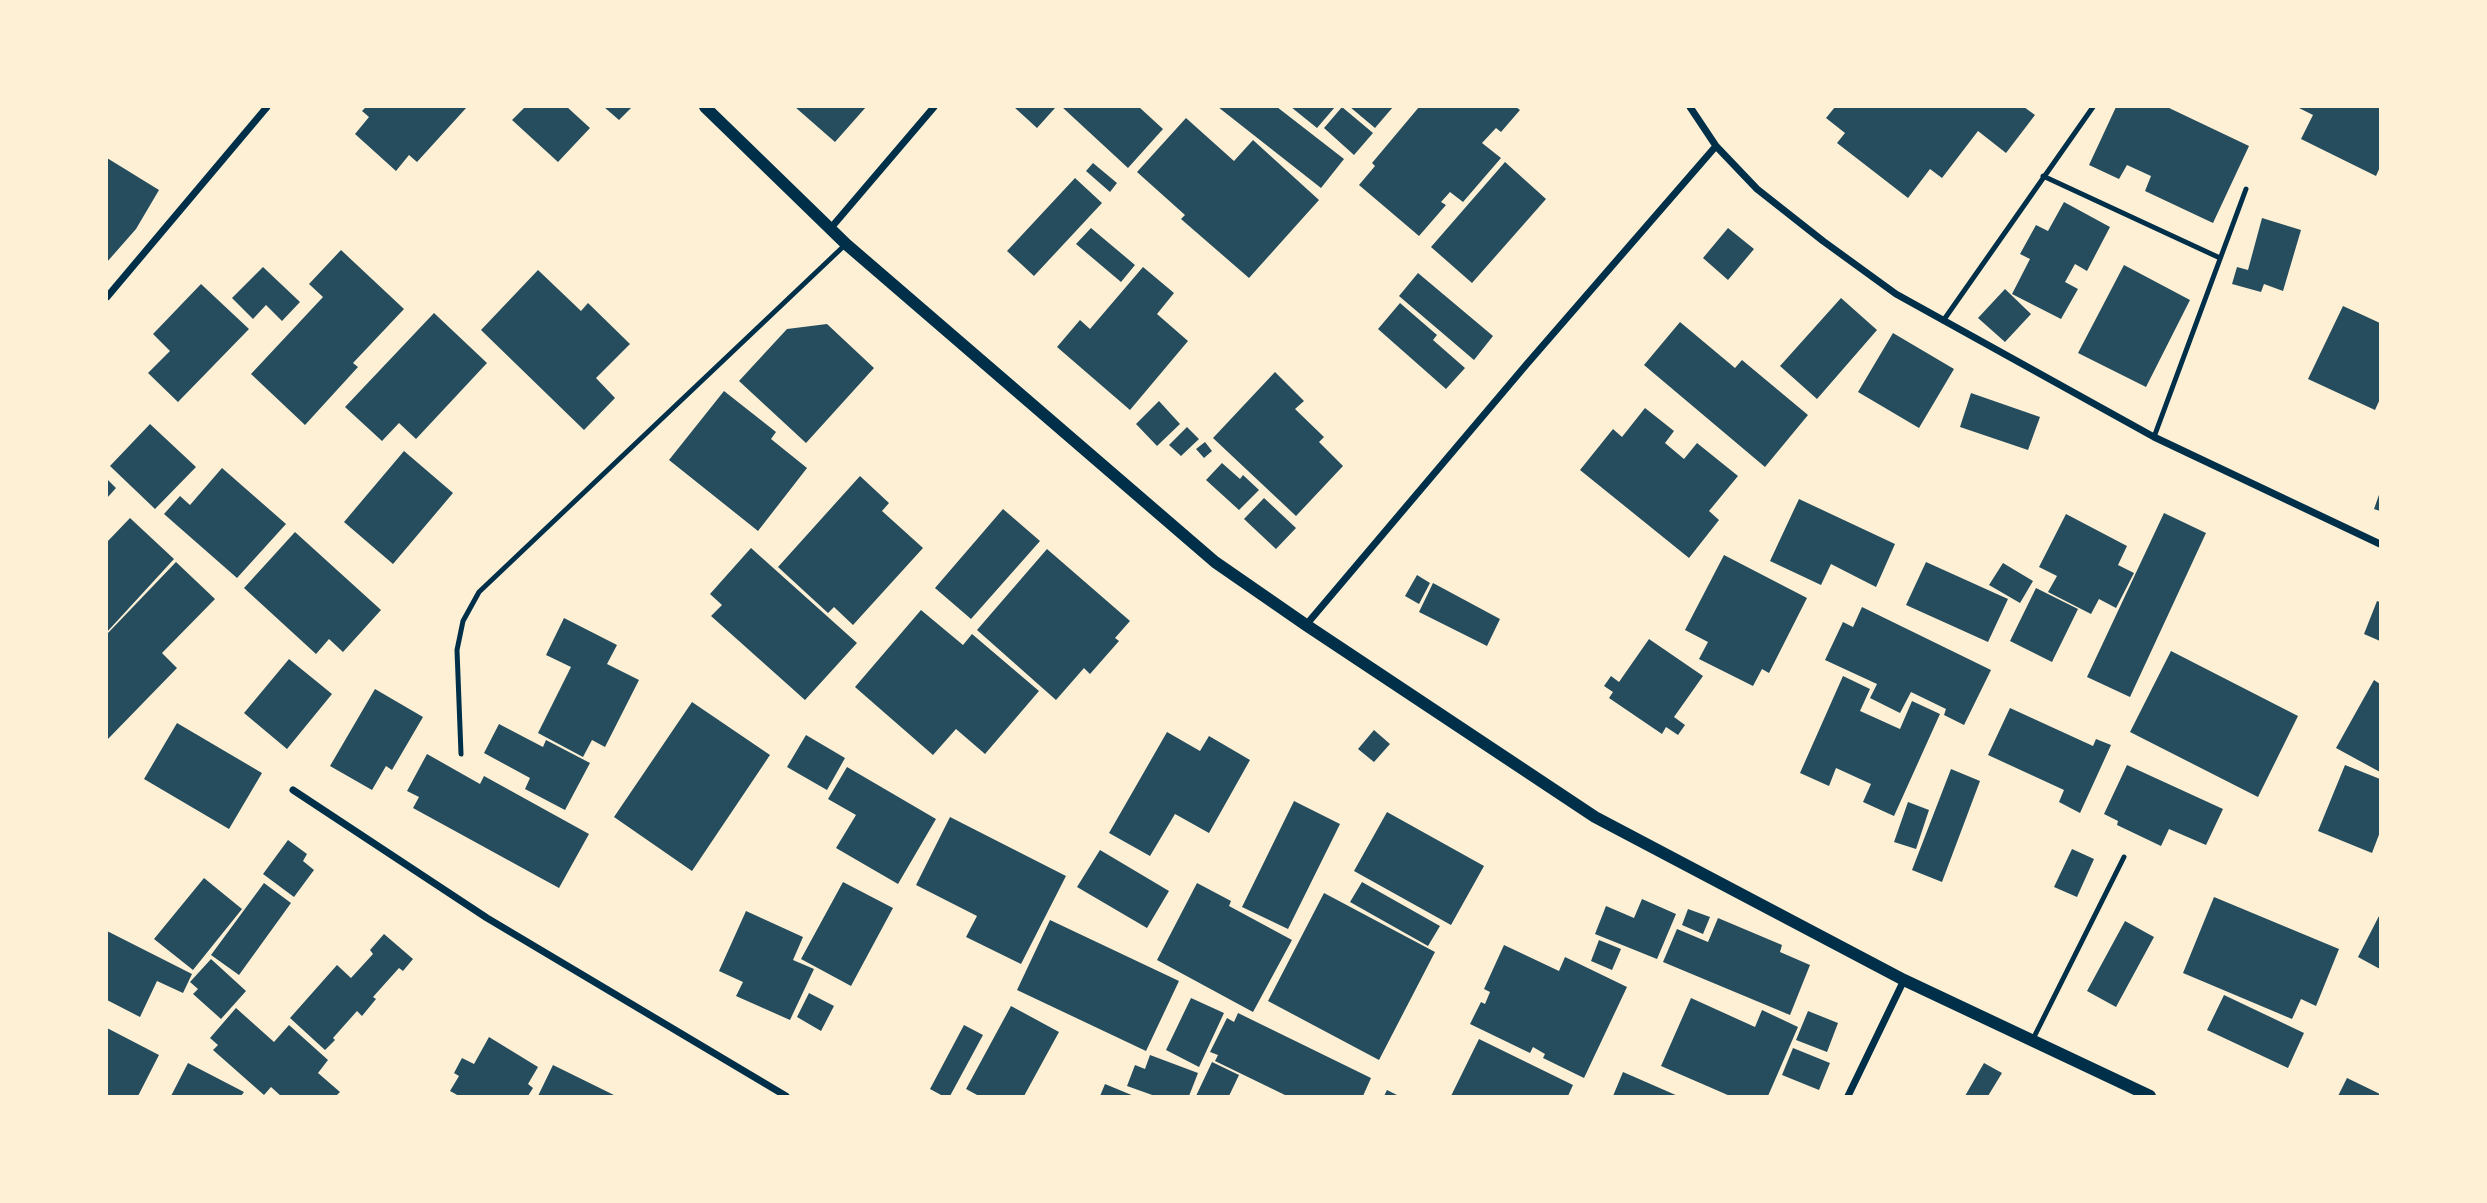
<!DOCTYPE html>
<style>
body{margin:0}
#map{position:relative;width:2487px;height:1203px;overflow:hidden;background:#fdf0d5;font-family:"DM Sans",sans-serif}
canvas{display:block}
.frame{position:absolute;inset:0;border:108px solid #fdf0d5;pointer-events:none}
</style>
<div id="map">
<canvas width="2487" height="1203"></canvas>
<div class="frame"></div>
</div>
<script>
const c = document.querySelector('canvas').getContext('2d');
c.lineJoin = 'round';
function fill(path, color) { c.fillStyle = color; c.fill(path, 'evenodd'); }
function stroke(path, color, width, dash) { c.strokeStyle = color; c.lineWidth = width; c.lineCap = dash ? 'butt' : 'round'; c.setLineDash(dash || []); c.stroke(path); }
fill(new Path2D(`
 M 366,107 L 467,107 L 417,162 L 409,155 L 396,171 L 355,134 L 369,117 L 362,111 Z
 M 525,107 L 567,107 L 590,128 L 558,162 L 512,120 Z
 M 604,107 L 632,107 L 619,120 Z
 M 795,107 L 866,107 L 835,142 Z
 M 1014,107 L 1054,107 L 1055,108 L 1037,128 Z
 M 1062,107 L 1139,107 L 1163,129 L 1128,168 Z
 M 1218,107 L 1277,107 L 1344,159 L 1321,188 Z
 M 1291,107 L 1335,107 L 1317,128 Z
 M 1342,107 L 1373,133 L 1354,155 L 1324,128 Z
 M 1350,107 L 1393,107 L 1375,128 Z
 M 1419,107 L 1516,107 L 1520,110 L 1501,132 L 1496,128 L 1482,143 L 1501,158 L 1463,202 L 1450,192 L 1441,202 L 1446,205 L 1419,236 L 1359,185 L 1375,166 L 1372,163 Z
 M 1835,107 L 2024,107 L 2035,115 L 2006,153 L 1978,131 L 1942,178 L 1930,169 L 1908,198 L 1837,143 L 1845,133 L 1826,118 Z
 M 2116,107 L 2167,107 L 2249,146 L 2213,223 L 2145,191 L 2151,176 L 2127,165 L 2119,179 L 2089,165 Z
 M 2297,107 L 2380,107 L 2380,167 L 2376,176 L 2301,139 L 2313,115 Z
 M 1186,118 L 1234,161 L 1253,140 L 1319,200 L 1249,278 L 1181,219 L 1185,215 L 1137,172 Z
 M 107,158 L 159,190 L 136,229 L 107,262 Z
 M 1505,162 L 1546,199 L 1472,283 L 1431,247 Z
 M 1093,163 L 1117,183 L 1110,192 L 1086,171 Z
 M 1075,178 L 1102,203 L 1034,276 L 1007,251 Z
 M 2064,202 L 2110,227 L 2087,271 L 2075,264 L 2065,282 L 2078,289 L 2061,319 L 2012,294 L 2030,259 L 2020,254 L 2036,225 L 2048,231 Z
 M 2262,218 L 2301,230 L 2283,291 L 2264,284 L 2261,292 L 2232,284 L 2237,267 L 2248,270 Z
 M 1091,228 L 1135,265 L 1121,282 L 1076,244 Z
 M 1728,228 L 1754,249 L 1728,280 L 1703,258 Z
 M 341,250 L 404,309 L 353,363 L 358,367 L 305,425 L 251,374 L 323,297 L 309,284 Z
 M 2124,265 L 2190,300 L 2146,387 L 2078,353 Z
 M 263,267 L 300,302 L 282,321 L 266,305 L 253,319 L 232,298 Z
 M 1143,267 L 1174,293 L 1157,314 L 1188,341 L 1130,410 L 1057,347 L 1080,320 L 1090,329 Z
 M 538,270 L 581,311 L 588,303 L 630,344 L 596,378 L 615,398 L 584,430 L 481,330 Z
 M 1418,273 L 1493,336 L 1474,360 L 1399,296 Z
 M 201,284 L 249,329 L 178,402 L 148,373 L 170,351 L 153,334 Z
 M 2005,289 L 2031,314 L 2005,342 L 1978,318 Z
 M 1841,298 L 1877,330 L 1817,399 L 1780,366 Z
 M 1400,303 L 1437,335 L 1433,340 L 1465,368 L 1446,389 L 1378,329 Z
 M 2343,306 L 2380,323 L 2380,399 L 2375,410 L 2308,379 Z
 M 434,313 L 487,363 L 416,439 L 399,423 L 382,441 L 345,407 Z
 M 1680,322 L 1735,368 L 1742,360 L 1808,415 L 1765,467 L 1644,365 Z
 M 827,324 L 874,368 L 806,443 L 739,381 L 787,329 Z
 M 1893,333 L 1954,369 L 1919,428 L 1858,392 Z
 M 1275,372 L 1304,401 L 1295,409 L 1324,437 L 1319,442 L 1343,466 L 1296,516 L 1213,438 Z
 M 724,391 L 776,432 L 771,439 L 807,468 L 758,531 L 669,460 Z
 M 1971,393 L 2040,417 L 2028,450 L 1960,427 Z
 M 1159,401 L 1180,424 L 1157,446 L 1136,424 Z
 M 1645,408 L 1674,431 L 1665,443 L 1684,459 L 1697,443 L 1738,476 L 1709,511 L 1719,520 L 1689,558 L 1580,470 L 1613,429 L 1622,437 Z
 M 150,424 L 196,467 L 155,509 L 110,466 Z
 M 1187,427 L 1199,439 L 1181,456 L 1169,445 Z
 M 1205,442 L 1212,451 L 1204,458 L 1196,449 Z
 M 404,451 L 453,493 L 393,564 L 344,522 Z
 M 1222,463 L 1240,479 L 1243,475 L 1259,490 L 1239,510 L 1206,480 Z
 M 222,468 L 286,524 L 237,578 L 164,514 L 180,496 L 190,505 Z
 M 860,476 L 889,503 L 882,511 L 923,548 L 853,625 L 834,607 L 828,613 L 778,567 Z
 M 107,479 L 116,488 L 107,498 Z
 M 2380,492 L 2380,511 L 2374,509 Z
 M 1264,498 L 1296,528 L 1276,549 L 1244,519 Z
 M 1799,499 L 1895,544 L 1876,587 L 1831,564 L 1821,585 L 1770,561 Z
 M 1003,509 L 1040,541 L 971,619 L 935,588 Z
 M 2164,513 L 2206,533 L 2130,697 L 2087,677 Z
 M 2066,514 L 2127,546 L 2118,565 L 2134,573 L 2116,608 L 2099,599 L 2091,614 L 2048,592 L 2057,576 L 2039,567 Z
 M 130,518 L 174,559 L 107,632 L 107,542 Z
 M 295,532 L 381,610 L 343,652 L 329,639 L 316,654 L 244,588 Z
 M 751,548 L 857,643 L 805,700 L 711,616 L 722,605 L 710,594 Z
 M 1047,549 L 1130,621 L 1115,638 L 1119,641 L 1090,674 L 1084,668 L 1056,700 L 977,630 Z
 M 1724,555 L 1807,598 L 1769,673 L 1762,669 L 1753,686 L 1699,659 L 1708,642 L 1685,630 Z
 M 176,562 L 215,599 L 162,653 L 177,668 L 107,740 L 107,634 Z
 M 1926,562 L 2008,599 L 1988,642 L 1906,605 Z
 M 2003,563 L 2033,581 L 2020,603 L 1989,585 Z
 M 1417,575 L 1430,583 L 1419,604 L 1405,596 Z
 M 1433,583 L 1500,619 L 1487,646 L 1419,612 Z
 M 2036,588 L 2078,609 L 2052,662 L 2010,641 Z
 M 2377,601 L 2380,602 L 2380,641 L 2364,634 Z
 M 1862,607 L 1991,670 L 1964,725 L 1944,715 L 1946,709 L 1911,692 L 1900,713 L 1870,698 L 1877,684 L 1825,660 L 1843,622 L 1853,627 Z
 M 921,610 L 963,645 L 972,634 L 1039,691 L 985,754 L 956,729 L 933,755 L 855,687 Z
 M 564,618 L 617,645 L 607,664 L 639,680 L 605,747 L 592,740 L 583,757 L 538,733 L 571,667 L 546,655 Z
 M 1649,639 L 1703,676 L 1674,717 L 1685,725 L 1678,735 L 1666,727 L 1662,734 L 1609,698 L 1613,692 L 1604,686 L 1611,676 L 1619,682 Z
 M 2171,651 L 2298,716 L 2258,797 L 2130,732 Z
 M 289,659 L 332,694 L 287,749 L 244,713 Z
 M 1843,676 L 1870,689 L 1860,711 L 1900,729 L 1912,701 L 1940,714 L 1894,816 L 1863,802 L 1871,784 L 1836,768 L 1829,786 L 1800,773 Z
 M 2374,680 L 2380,684 L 2380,772 L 2336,748 Z
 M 375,689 L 423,717 L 392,770 L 386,766 L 372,790 L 330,766 Z
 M 692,702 L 770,755 L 692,871 L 614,817 Z
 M 2010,708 L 2093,746 L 2096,739 L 2111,745 L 2080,813 L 2059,802 L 2064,790 L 1988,755 Z
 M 177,723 L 262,773 L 229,829 L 144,779 Z
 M 499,724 L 543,747 L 546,740 L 590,763 L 565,810 L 525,789 L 530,778 L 484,753 Z
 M 1374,730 L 1390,744 L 1374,762 L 1358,749 Z
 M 1167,732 L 1200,751 L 1209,736 L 1250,760 L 1209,833 L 1175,814 L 1150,856 L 1109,833 Z
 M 806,735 L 845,758 L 827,790 L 787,767 Z
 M 427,754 L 480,784 L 484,776 L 589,834 L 559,888 L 413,808 L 419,797 L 407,791 Z
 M 2127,765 L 2223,809 L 2206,845 L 2169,829 L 2161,846 L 2117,825 L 2118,821 L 2104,814 Z
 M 2345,765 L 2380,779 L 2380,832 L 2372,853 L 2318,831 Z
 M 847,767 L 936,819 L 898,884 L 836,848 L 856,815 L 828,799 Z
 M 1951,769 L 1980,781 L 1942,882 L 1912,870 Z
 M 1294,801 L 1340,824 L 1288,929 L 1242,907 Z
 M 1908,802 L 1929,810 L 1916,849 L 1894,842 Z
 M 1387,812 L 1484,866 L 1451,925 L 1354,871 Z
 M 950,817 L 1066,876 L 1021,964 L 966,937 L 977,916 L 916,885 Z
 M 288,840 L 307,854 L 303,861 L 314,870 L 294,897 L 263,874 Z
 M 2072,849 L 2094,859 L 2077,897 L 2054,887 Z
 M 1100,850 L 1169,891 L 1147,928 L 1077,887 Z
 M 204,878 L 242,909 L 193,970 L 154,939 Z
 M 843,882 L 893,908 L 851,986 L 801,959 Z
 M 1362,882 L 1440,926 L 1428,946 L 1350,902 Z
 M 264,883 L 291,903 L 239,975 L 211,955 Z
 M 1197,883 L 1231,901 L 1229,906 L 1292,940 L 1253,1012 L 1157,960 Z
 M 1324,893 L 1435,952 L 1379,1060 L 1268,1001 Z
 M 2214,897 L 2339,949 L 2316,1006 L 2301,999 L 2292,1019 L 2183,973 Z
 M 1642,899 L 1676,914 L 1657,959 L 1595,934 L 1606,906 L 1634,918 Z
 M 1688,909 L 1710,917 L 1703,934 L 1682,925 Z
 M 746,911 L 803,937 L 793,960 L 814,969 L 790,1020 L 736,996 L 743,982 L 719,971 Z
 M 2380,914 L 2380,969 L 2358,957 Z
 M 1718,918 L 1782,945 L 1780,952 L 1810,965 L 1790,1015 L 1663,962 L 1677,929 L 1708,942 Z
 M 1050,920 L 1179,981 L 1146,1051 L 1017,990 Z
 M 2125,921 L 2154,937 L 2116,1007 L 2087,991 Z
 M 107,931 L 192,974 L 183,993 L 157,981 L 140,1017 L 107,1000 Z
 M 384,934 L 413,959 L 403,971 L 399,968 L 373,997 L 376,999 L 362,1016 L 357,1011 L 333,1038 L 335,1040 L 325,1050 L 290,1018 L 337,965 L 351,978 L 373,954 L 370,950 Z
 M 1599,940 L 1621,949 L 1612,970 L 1591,961 Z
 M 1504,945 L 1559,971 L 1565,957 L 1627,987 L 1584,1078 L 1543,1058 L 1545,1054 L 1533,1047 L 1530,1053 L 1470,1024 L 1481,1002 L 1485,1004 L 1490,992 L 1484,989 Z
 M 211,959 L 246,991 L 221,1019 L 193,994 L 198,989 L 190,982 Z
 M 809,993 L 834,1006 L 821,1031 L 797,1017 Z
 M 2224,995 L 2304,1033 L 2288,1068 L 2207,1030 Z
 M 1191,998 L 1224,1013 L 1199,1067 L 1166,1050 Z
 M 1691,998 L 1755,1027 L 1762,1010 L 1798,1027 L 1768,1096 L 1730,1096 L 1661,1066 Z
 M 1011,1006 L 1059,1032 L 1024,1096 L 979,1096 L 966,1089 Z
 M 236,1008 L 274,1042 L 289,1025 L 328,1060 L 318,1073 L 340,1092 L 336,1096 L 281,1096 L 271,1087 L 264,1095 L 213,1050 L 218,1045 L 210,1038 Z
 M 1808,1011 L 1838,1023 L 1827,1052 L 1796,1040 Z
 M 1238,1013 L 1371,1078 L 1363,1096 L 1287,1096 L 1215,1061 L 1218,1055 L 1210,1052 L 1227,1018 L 1234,1022 Z
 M 964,1025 L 983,1035 L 950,1096 L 943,1096 L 930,1089 Z
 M 107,1028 L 159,1055 L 138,1096 L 107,1096 Z
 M 489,1037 L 538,1067 L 528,1084 L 533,1088 L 528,1096 L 459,1096 L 450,1091 L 459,1076 L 454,1073 L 462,1058 L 474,1064 Z
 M 1479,1039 L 1573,1085 L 1568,1096 L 1451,1096 Z
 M 1793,1048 L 1830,1063 L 1819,1090 L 1782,1075 Z
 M 1150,1055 L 1198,1073 L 1189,1096 L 1155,1096 L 1127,1086 L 1135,1065 L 1145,1069 Z
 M 1212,1062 L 1239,1075 L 1229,1096 L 1196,1096 Z
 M 188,1063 L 244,1092 L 241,1096 L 171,1096 Z
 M 1984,1063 L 2002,1073 L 1988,1096 L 1965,1096 Z
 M 553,1065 L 616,1096 L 538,1096 Z
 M 1623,1072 L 1678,1096 L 1613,1096 Z
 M 2347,1078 L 2380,1094 L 2380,1096 L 2338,1096 Z
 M 1105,1084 L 1134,1096 L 1100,1096 Z
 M 1387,1090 L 1399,1096 L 1384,1096 Z`), '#264d5e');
stroke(new Path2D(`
 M 2043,176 L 2220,258
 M 1943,321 L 2093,107
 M 2154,437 L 2246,189
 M 461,754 L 457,650 L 463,621 L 479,592 L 846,244
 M 2033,1039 L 2124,857`), '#003049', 5);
stroke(new Path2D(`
 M 1690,107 L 1716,146 L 1757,189 L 1823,241 L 1896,294 L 2154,437 L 2380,544
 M 830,229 L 934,107
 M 107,297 L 267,107
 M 1306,625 L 1526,365 L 1716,146
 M 293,790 L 487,918 L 786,1096
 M 1848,1096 L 1904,980`), '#003049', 7);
stroke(new Path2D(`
 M 705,107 L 846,244 L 1215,562 L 1306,625 L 1595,817 L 1904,980 L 2150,1096`), '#003049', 12);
</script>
